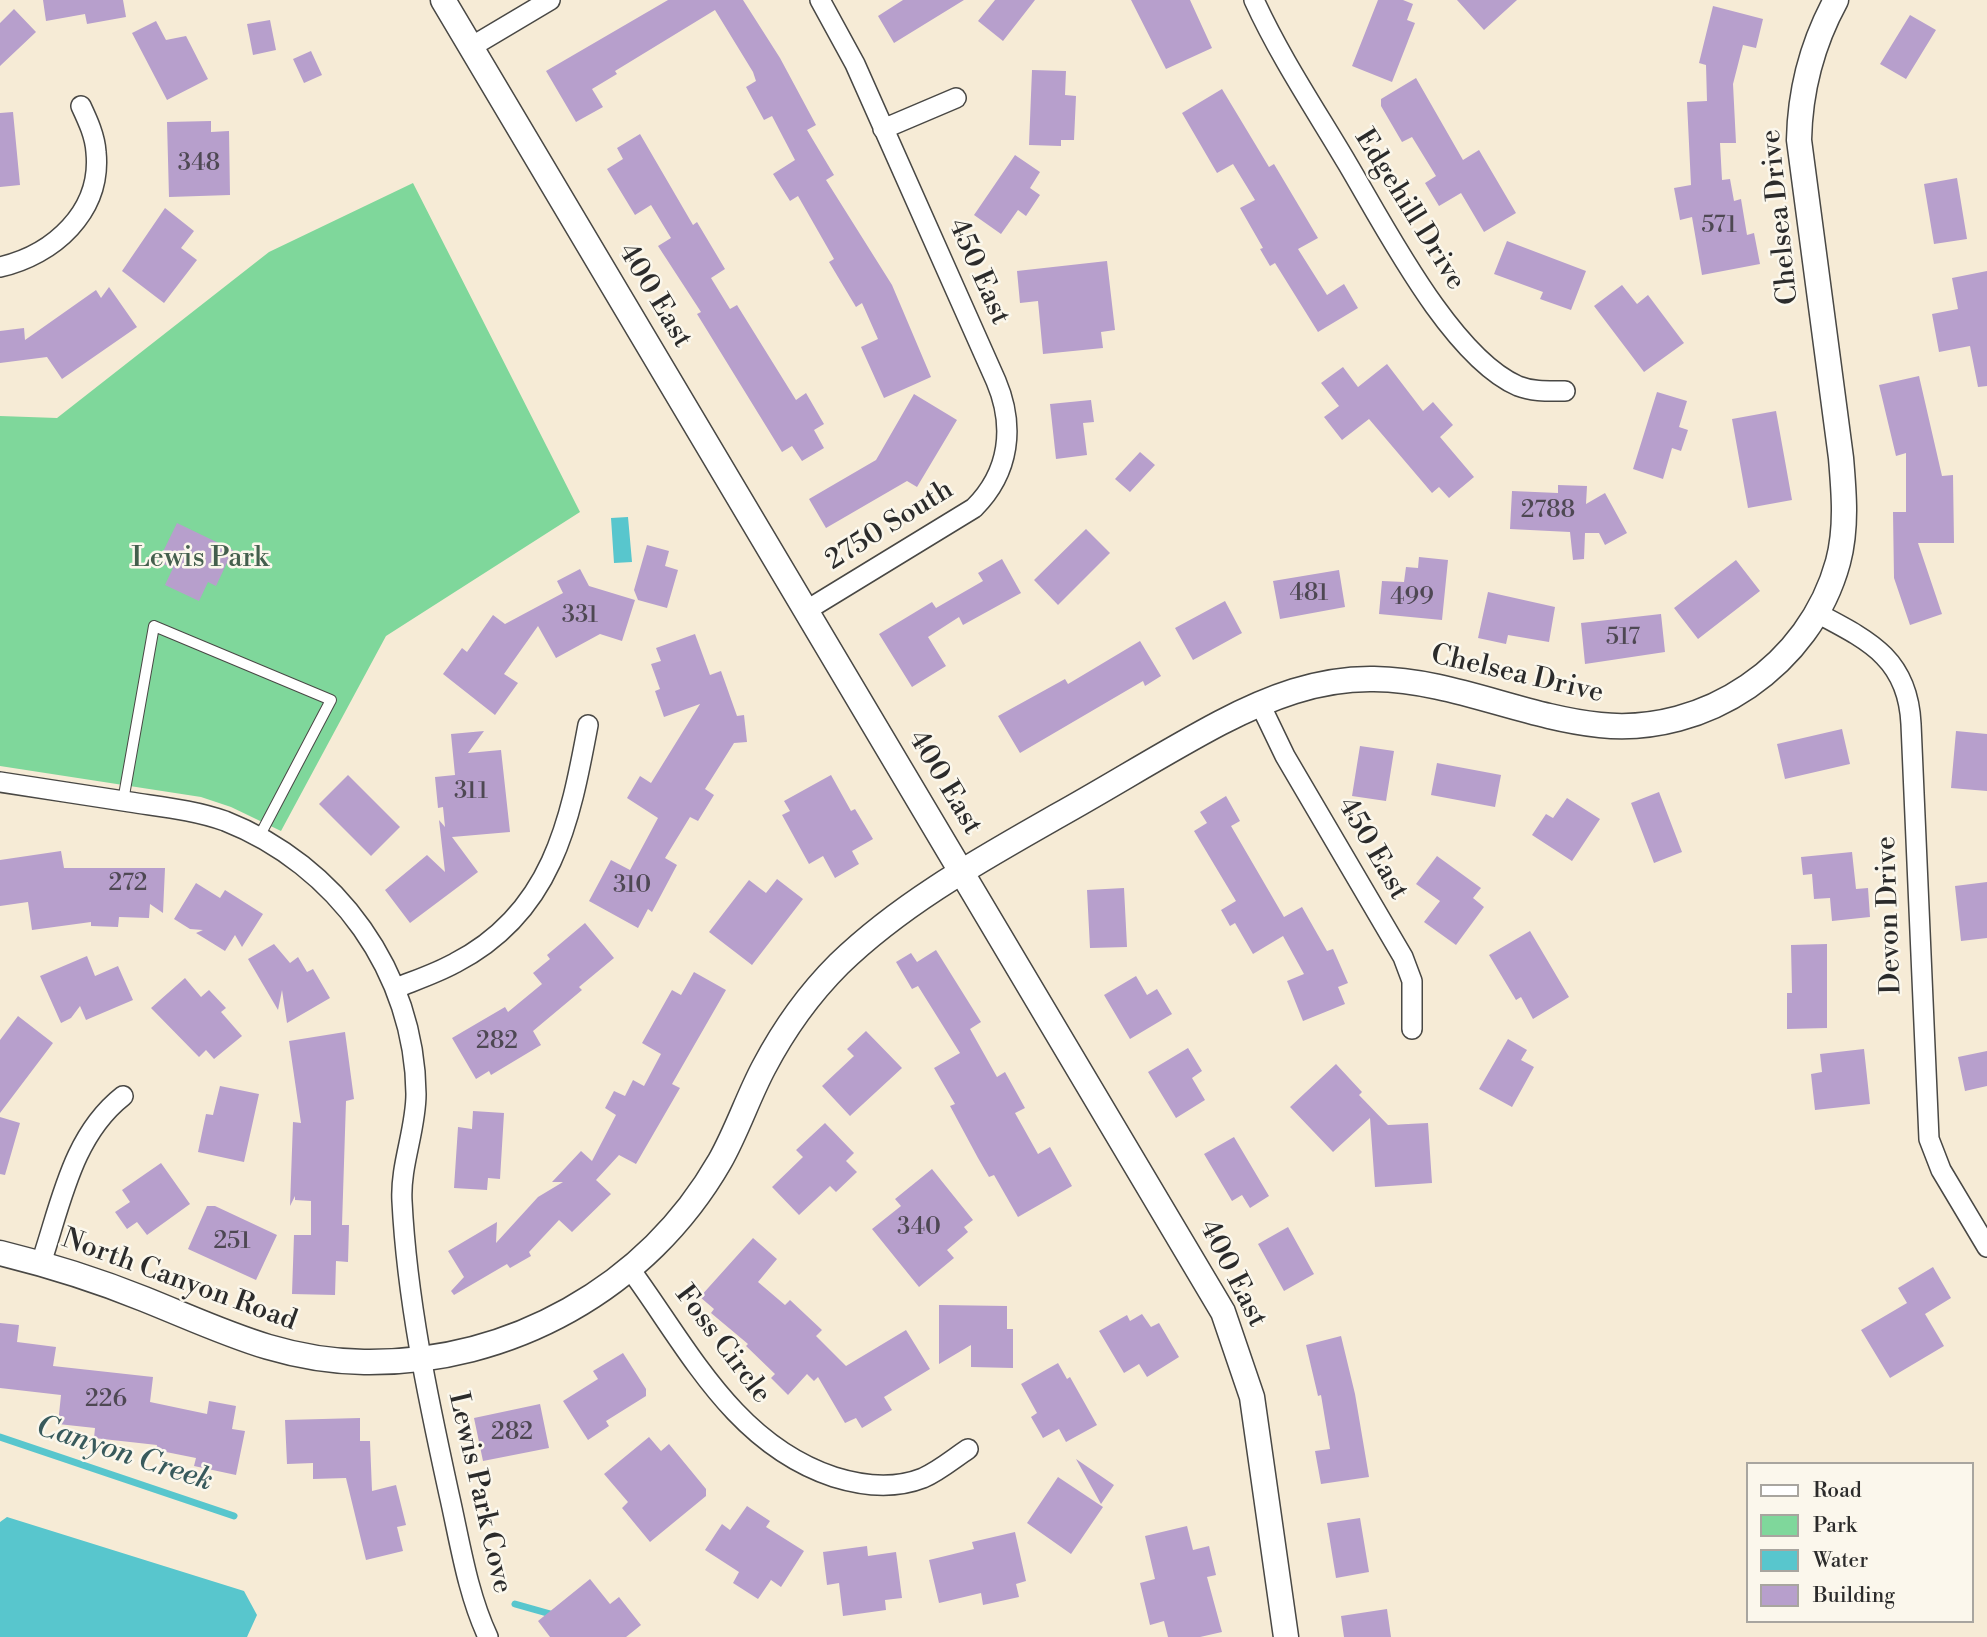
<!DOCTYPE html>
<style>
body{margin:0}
#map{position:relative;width:1987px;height:1637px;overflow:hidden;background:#f6ebd6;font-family:"Libre Bodoni",serif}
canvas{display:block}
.legend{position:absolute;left:1746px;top:1462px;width:228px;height:161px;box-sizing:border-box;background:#fbf7ec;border:2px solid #a8a59f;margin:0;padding:9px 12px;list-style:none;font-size:21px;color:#2b2b2b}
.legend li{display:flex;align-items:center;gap:14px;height:35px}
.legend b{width:35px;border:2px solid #a8a59f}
</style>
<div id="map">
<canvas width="1987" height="1637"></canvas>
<ul class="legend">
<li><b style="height:9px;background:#fff"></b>Road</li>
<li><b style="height:19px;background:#7fd79b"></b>Park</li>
<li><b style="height:19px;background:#58c6cd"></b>Water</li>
<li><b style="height:19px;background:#b79fcc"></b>Building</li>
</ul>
</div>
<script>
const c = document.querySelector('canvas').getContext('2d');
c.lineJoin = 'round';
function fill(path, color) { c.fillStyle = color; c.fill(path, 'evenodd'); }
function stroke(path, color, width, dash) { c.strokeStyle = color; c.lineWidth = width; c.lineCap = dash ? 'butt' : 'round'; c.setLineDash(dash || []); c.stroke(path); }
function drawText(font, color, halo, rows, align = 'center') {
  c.font = font + ' "Libre Bodoni",serif'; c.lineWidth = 5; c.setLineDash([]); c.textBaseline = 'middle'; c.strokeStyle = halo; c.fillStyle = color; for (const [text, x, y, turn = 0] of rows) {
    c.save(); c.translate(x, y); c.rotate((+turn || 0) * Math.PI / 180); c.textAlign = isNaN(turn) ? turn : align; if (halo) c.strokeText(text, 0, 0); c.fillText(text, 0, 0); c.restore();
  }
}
fill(new Path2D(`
 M 413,183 L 580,512 L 386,636 L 281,831 L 231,807 L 201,797 L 0,766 L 0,416 L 57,418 L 269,252 Z`), '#7fd79b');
fill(new Path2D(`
 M 628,517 L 632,562 L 614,563 L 611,518 Z
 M 7,1517 L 244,1591 L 257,1615 L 247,1637 L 0,1637 L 0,1522 Z`), '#58c6cd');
stroke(new Path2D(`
 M 0,1437 L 234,1516
 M 515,1604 L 554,1615`), '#58c6cd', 7);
fill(new Path2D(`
 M 43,0 L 123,0 L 126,17 L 87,24 L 85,14 L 46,21 Z
 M 668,0 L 743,0 L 780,58 L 816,125 L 807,130 L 834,175 L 826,180 L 892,285 L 931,377 L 884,398 L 861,347 L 878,339 L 862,303 L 856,307 L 829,262 L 834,259 L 798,196 L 790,201 L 773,174 L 795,160 L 772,116 L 764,120 L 746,87 L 756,81 L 753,72 L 715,10 L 615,71 L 617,74 L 592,89 L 603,107 L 576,122 L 546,71 Z
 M 903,0 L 964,0 L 894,43 L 878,16 Z
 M 995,0 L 1035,0 L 1003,41 L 978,21 Z
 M 1131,0 L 1190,0 L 1212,48 L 1166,69 Z
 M 1378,0 L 1403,0 L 1413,4 L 1407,20 L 1415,23 L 1392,82 L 1352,66 Z
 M 1457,0 L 1517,0 L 1484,30 Z
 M 1713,6 L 1763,19 L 1756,48 L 1743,45 L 1733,84 L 1736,143 L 1720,143 L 1722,180 L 1730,179 L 1734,201 L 1741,199 L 1747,235 L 1754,233 L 1760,264 L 1702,275 L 1692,217 L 1680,220 L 1674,188 L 1691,185 L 1687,102 L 1707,101 L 1706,65 L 1699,63 Z
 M 14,9 L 36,32 L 0,66 L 0,23 Z
 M 1910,15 L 1936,30 L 1906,79 L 1880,64 Z
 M 270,20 L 276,50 L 253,55 L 247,24 Z
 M 156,21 L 166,40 L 186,36 L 208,79 L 167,100 L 132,33 Z
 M 311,51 L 322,75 L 304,83 L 293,59 Z
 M 1032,70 L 1066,71 L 1065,95 L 1076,96 L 1074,140 L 1061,140 L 1061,146 L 1029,145 Z
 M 1416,78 L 1463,160 L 1479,150 L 1516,213 L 1484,232 L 1461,193 L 1439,206 L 1425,183 L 1436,176 L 1412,137 L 1402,142 L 1381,106 L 1381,99 Z
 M 1222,89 L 1269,167 L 1274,164 L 1318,238 L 1298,249 L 1327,295 L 1344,284 L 1358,308 L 1318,332 L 1275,263 L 1270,266 L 1260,249 L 1263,248 L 1240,208 L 1255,200 L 1233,164 L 1217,173 L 1182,113 Z
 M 13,112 L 20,185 L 0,187 L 0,113 Z
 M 211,121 L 211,132 L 229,131 L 230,195 L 169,197 L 167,122 Z
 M 640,134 L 693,225 L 697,222 L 725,269 L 711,278 L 730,309 L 737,305 L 796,400 L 806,393 L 824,424 L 814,430 L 824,448 L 802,461 L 792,446 L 782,452 L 697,314 L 701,312 L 658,246 L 671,238 L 651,205 L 635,215 L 607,169 L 623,159 L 617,148 Z
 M 1015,155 L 1040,172 L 1030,188 L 1040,195 L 1026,216 L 1018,210 L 1001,234 L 974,215 Z
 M 1957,178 L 1967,239 L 1934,244 L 1924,184 Z
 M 165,208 L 194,231 L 181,248 L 197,260 L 164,303 L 122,271 Z
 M 1507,241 L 1586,271 L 1571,310 L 1540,299 L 1543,292 L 1494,274 Z
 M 1107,261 L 1115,330 L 1101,332 L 1103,348 L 1043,354 L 1038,301 L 1020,303 L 1017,271 Z
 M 1987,271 L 1987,386 L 1978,387 L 1970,346 L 1939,352 L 1932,314 L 1958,309 L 1952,278 Z
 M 1622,285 L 1637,304 L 1648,295 L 1684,343 L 1644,372 L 1594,306 Z
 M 109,287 L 137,327 L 62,379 L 47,357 L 0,363 L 0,331 L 24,328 L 25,340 L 96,290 L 101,298 Z
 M 1387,364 L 1423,411 L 1433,402 L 1453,425 L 1440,437 L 1474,477 L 1449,498 L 1439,487 L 1432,493 L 1369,419 L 1342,440 L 1324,417 L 1339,406 L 1321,383 L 1343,367 L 1358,387 Z
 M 1919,376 L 1942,476 L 1953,475 L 1954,543 L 1918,543 L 1942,614 L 1910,625 L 1894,578 L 1893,512 L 1906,512 L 1906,453 L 1896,456 L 1879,385 Z
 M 1657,392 L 1687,401 L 1679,427 L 1688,430 L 1681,451 L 1672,448 L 1663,479 L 1633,469 Z
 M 914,394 L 957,420 L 917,487 L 907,481 L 826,528 L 809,499 L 876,460 Z
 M 1091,400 L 1094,422 L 1083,423 L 1087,455 L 1056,459 L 1050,404 Z
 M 1776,411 L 1792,500 L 1748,508 L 1732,419 Z
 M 1140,452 L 1155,465 L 1130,492 L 1115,479 Z
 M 1558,485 L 1587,486 L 1586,504 L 1605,493 L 1627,533 L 1605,545 L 1599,533 L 1585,533 L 1584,559 L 1573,560 L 1570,532 L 1510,529 L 1512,491 L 1558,493 Z
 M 177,523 L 233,550 L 216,586 L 208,582 L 199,601 L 165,585 L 173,568 L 158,562 Z
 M 1086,529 L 1110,553 L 1058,605 L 1034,580 Z
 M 647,545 L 669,551 L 665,566 L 678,570 L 667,608 L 638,600 L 634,590 Z
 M 1419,557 L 1448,560 L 1442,620 L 1379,614 L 1382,581 L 1404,582 L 1406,567 L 1418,568 Z
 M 1002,559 L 1021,593 L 963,625 L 959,617 L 928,637 L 946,666 L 912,687 L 879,634 L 932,602 L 936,608 L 983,581 L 978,573 Z
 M 1736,560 L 1760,591 L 1698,639 L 1674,608 Z
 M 580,569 L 589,586 L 635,600 L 622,641 L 600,634 L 556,658 L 538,626 L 504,674 L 518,683 L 495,715 L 443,674 L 462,648 L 467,652 L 493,615 L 505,624 L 563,593 L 557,581 Z
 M 1339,570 L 1345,607 L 1280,619 L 1273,581 Z
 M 1488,592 L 1555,607 L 1549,642 L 1508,635 L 1506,644 L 1478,638 Z
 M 1225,601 L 1242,633 L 1193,660 L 1175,628 Z
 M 1661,614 L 1665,652 L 1585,664 L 1581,623 Z
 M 695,634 L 710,675 L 721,671 L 737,716 L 744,715 L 747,742 L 734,743 L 705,789 L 714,795 L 698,821 L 690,817 L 665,858 L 677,865 L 652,912 L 648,909 L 638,928 L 589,901 L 611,860 L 630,870 L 658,818 L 627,798 L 640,776 L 651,783 L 700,704 L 664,717 L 655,691 L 660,689 L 651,664 L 661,661 L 656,648 Z
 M 1140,641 L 1161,676 L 1145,686 L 1143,681 L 1020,753 L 998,716 L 1065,679 L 1068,684 Z
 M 1842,729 L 1850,764 L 1785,779 L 1777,744 Z
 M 484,731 L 468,753 L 501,750 L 510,832 L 452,837 L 478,872 L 410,923 L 385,890 L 427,855 L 445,872 L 439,820 L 445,827 L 443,807 L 438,808 L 435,777 L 455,775 L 451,734 Z
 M 1956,731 L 1987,734 L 1987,791 L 1951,788 Z
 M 1360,746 L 1394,751 L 1386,801 L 1352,796 Z
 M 1437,763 L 1501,775 L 1495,807 L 1431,795 Z
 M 348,775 L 400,827 L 371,856 L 319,804 Z
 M 831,775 L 851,811 L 855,809 L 873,839 L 852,851 L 859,864 L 835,878 L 823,856 L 809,864 L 782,815 L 790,811 L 784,801 Z
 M 1659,792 L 1682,852 L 1654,863 L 1631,803 Z
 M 1226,796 L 1240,821 L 1231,826 L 1284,917 L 1302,907 L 1327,951 L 1333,949 L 1348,983 L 1338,987 L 1345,1004 L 1303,1021 L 1287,981 L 1304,974 L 1283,936 L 1253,954 L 1235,923 L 1230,926 L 1221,910 L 1236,901 L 1194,831 L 1207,823 L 1200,812 Z
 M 1567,798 L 1600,819 L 1572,861 L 1532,835 L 1546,814 L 1553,818 Z
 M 61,851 L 64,868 L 165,868 L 163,913 L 150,904 L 149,918 L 119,917 L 118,927 L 91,926 L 91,922 L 32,930 L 28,902 L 0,906 L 0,860 Z
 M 1852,852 L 1856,889 L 1868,888 L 1870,917 L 1832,921 L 1830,898 L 1814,899 L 1812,874 L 1803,875 L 1801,857 Z
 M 1437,856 L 1481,888 L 1473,898 L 1484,907 L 1456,945 L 1424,922 L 1440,901 L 1416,884 Z
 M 777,879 L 803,899 L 752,965 L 709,932 L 749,880 L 766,893 Z
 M 1987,882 L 1987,938 L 1961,941 L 1955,886 Z
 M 196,883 L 220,898 L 225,890 L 263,914 L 242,947 L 235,935 L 225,951 L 196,933 L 203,930 L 190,929 L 174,919 Z
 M 1124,888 L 1127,947 L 1090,948 L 1087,890 Z
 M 585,923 L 614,958 L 579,987 L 582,990 L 533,1031 L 541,1045 L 491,1075 L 489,1071 L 476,1079 L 452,1038 L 505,1007 L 508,1012 L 542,984 L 533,973 L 550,959 L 547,955 Z
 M 1530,931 L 1569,997 L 1533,1019 L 1521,997 L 1516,1000 L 1489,955 Z
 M 274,944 L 290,963 L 298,957 L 307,972 L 313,969 L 330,998 L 287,1023 L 282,990 L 278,1010 L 248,959 Z
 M 1827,944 L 1827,1028 L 1787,1029 L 1787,993 L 1792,993 L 1791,945 Z
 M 936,950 L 981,1022 L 970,1029 L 997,1077 L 1005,1072 L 1025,1108 L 1015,1113 L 1038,1154 L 1050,1147 L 1072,1186 L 1018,1217 L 994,1175 L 989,1177 L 978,1158 L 950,1106 L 955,1104 L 934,1068 L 960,1053 L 918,986 L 912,989 L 896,962 L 911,953 L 917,962 Z
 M 87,956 L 95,976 L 118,966 L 133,1000 L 86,1020 L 80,1006 L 71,1018 L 61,1023 L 40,976 Z
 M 694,972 L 726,990 L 672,1084 L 680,1088 L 636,1164 L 619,1155 L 596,1180 L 611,1194 L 572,1232 L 559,1220 L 529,1252 L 531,1256 L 510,1268 L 507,1264 L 454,1295 L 451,1291 L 464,1277 L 448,1251 L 497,1222 L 496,1243 L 538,1197 L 563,1182 L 552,1182 L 581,1151 L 592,1161 L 616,1115 L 605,1108 L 614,1091 L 625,1096 L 633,1080 L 644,1086 L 661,1054 L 642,1043 L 672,990 L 681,995 Z
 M 1136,976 L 1147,995 L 1157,989 L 1172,1014 L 1130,1039 L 1104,995 Z
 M 185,978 L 201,997 L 209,990 L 226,1008 L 221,1012 L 242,1036 L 214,1059 L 206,1050 L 199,1057 L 151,1008 Z
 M 18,1016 L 53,1043 L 0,1113 L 0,1040 Z
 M 866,1031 L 902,1068 L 850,1116 L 822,1086 L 854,1056 L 847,1049 Z
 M 345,1032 L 354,1099 L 346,1101 L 342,1225 L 349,1225 L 348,1262 L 336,1261 L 335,1295 L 292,1294 L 294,1235 L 311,1235 L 311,1201 L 295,1200 L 295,1196 L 290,1206 L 293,1122 L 301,1123 L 289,1041 Z
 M 1508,1039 L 1527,1050 L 1521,1060 L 1534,1067 L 1512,1107 L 1479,1089 Z
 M 1188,1048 L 1202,1071 L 1192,1078 L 1205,1100 L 1176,1118 L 1148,1072 Z
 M 1864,1049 L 1870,1104 L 1815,1110 L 1811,1074 L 1822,1072 L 1820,1054 Z
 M 1987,1051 L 1987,1086 L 1965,1091 L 1958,1057 Z
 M 1336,1064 L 1362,1092 L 1359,1095 L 1388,1125 L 1428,1123 L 1432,1183 L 1375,1187 L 1370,1118 L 1333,1152 L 1290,1107 Z
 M 220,1086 L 259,1094 L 244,1162 L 198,1152 L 206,1114 L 213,1115 Z
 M 473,1111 L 504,1113 L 500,1179 L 488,1178 L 487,1190 L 454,1188 L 458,1127 L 472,1129 Z
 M 0,1117 L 20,1123 L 5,1175 L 0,1174 Z
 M 825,1123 L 854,1153 L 846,1161 L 857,1172 L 836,1192 L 830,1186 L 799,1215 L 772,1187 L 803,1157 L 796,1150 Z
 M 1234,1137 L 1269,1196 L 1250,1208 L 1242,1195 L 1232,1201 L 1204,1154 Z
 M 161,1163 L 190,1204 L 147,1235 L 137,1222 L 127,1229 L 115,1212 L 130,1202 L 122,1190 Z
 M 932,1169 L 973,1220 L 964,1227 L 968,1232 L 947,1250 L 954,1258 L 919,1287 L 872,1229 L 901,1206 L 895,1199 Z
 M 207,1206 L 215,1206 L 277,1235 L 256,1280 L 188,1249 Z
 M 1288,1227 L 1314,1274 L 1284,1291 L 1258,1244 Z
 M 753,1238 L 777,1259 L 758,1282 L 785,1305 L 790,1300 L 822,1330 L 816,1336 L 846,1366 L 906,1330 L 930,1369 L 884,1397 L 892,1410 L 862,1428 L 856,1418 L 845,1423 L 818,1377 L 814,1381 L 807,1374 L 788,1395 L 771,1378 L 775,1374 L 746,1346 L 748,1344 L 711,1313 L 714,1309 L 700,1297 Z
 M 1933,1267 L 1951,1298 L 1925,1314 L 1944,1346 L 1890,1378 L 1861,1330 L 1907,1303 L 1898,1288 Z
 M 939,1305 L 1007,1306 L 1007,1329 L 1013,1329 L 1013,1368 L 971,1367 L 971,1345 L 939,1364 Z
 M 1142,1314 L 1151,1327 L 1159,1323 L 1179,1357 L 1147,1377 L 1139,1364 L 1124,1373 L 1099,1331 L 1127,1315 L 1130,1321 Z
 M 0,1323 L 19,1325 L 17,1342 L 56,1347 L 53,1366 L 153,1377 L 150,1402 L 207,1414 L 209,1401 L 236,1406 L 232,1429 L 245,1431 L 236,1475 L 194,1466 L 196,1458 L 156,1450 L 157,1445 L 94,1438 L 95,1428 L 58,1424 L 61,1395 L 0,1388 Z
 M 1341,1336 L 1355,1394 L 1369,1477 L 1321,1484 L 1315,1451 L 1330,1449 L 1321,1395 L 1318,1396 L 1306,1345 Z
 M 623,1353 L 646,1389 L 646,1396 L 606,1421 L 609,1426 L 588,1440 L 563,1401 L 598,1379 L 593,1371 Z
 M 1058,1363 L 1067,1379 L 1070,1377 L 1097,1425 L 1066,1442 L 1059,1429 L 1043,1438 L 1031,1417 L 1037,1413 L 1021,1384 Z
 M 540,1404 L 549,1448 L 483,1461 L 474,1418 Z
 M 360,1418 L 360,1441 L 370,1441 L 372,1491 L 396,1485 L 406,1525 L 397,1527 L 403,1551 L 366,1560 L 346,1478 L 313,1479 L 313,1463 L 287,1464 L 285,1420 Z
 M 649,1437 L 661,1451 L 669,1444 L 706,1489 L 706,1496 L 650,1542 L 622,1508 L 628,1502 L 604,1474 Z
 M 1076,1459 L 1114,1485 L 1101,1504 Z
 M 1058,1477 L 1103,1507 L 1071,1554 L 1027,1523 Z
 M 747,1506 L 770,1521 L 766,1527 L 804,1551 L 781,1587 L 771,1580 L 758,1599 L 733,1583 L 739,1572 L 705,1550 L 722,1524 L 730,1530 Z
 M 1360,1518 L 1369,1572 L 1336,1578 L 1327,1523 Z
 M 1187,1526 L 1193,1550 L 1209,1546 L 1216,1575 L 1207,1577 L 1222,1632 L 1200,1637 L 1168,1637 L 1164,1621 L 1150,1625 L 1140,1583 L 1155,1579 L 1145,1536 Z
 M 1015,1532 L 1026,1581 L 1016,1584 L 1019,1597 L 983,1605 L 981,1593 L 939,1603 L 929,1560 L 974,1549 L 972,1542 Z
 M 867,1546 L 868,1556 L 896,1552 L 902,1598 L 885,1600 L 886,1610 L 843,1616 L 839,1583 L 827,1585 L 823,1552 Z
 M 590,1579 L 610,1604 L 619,1597 L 641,1625 L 626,1637 L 550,1637 L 538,1621 Z
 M 1387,1609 L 1391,1637 L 1344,1637 L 1341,1616 Z`), '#b79fcc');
const service = new Path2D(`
 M 123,801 L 154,626 L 331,700 L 259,837`);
const minor = new Path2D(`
 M 1254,0 C 1280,57 1315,109 1347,163 C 1384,225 1451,357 1518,386 C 1533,392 1549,391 1565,391
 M 471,47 L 550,0
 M 883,129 L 956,98
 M 0,267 C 53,255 102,212 96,152 C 95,136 88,121 81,106
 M 807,610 L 974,508 C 1010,472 1015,426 996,381 L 855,64 L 820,0
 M 1815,612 C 1868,640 1908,658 1911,724 L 1929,1139 L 1941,1170 L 1987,1247
 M 1260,704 L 1285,756 L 1403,957 L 1412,981 L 1412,1029
 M 0,782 C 43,789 87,795 130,802 C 162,807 194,810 225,821 C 337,865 415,973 416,1094 C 416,1130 400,1165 402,1201 C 407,1300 428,1398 449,1494 C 460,1542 467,1592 488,1637
 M 396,988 C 416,980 437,973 455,963 C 552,913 570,822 588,725
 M 41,1263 C 61,1204 72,1136 123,1096
 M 630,1269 C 688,1348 734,1444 834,1477 C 863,1486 895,1489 923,1478 C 939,1471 953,1459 968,1449`);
const tertiary = new Path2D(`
 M 443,0 L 1223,1312 L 1252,1397 L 1286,1637
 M 0,1253 C 49,1265 97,1280 144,1299 C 219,1329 280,1361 364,1362 C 510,1364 647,1288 720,1161 C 737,1131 748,1097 764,1067 C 784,1029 809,994 839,964 C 903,902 982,859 1059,815 C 1113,785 1165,752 1220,723 C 1268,698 1318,678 1374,679 C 1452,680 1523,717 1600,725 C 1706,736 1810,665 1838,562 C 1847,528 1844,493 1841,458 L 1799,140 C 1800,91 1812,44 1836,0`);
stroke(service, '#494845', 12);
stroke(minor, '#494845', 22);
stroke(tertiary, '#494845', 27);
stroke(service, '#fff', 10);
stroke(minor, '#fff', 19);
stroke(tertiary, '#fff', 24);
drawText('24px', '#4e4853', null, [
 ["348",199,164],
 ["571",1719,226],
 ["2788",1548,511],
 ["481",1309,594],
 ["499",1412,598],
 ["331",580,616],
 ["517",1623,638],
 ["311",471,792],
 ["272",128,884],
 ["310",632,886],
 ["282",497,1042],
 ["340",919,1228],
 ["251",232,1242],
 ["226",106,1400],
 ["282",512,1433]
]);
drawText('28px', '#2b2b2b', '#fbf7ec', [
 ["Edgehill Drive",1409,210,58],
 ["Chelsea Drive",1781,217,-96],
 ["450 East",978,272,66],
 ["400 East",654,296,59],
 ["2750 South",890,526,-32],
 ["Chelsea Drive",1517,675,13],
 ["400 East",944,783,59],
 ["450 East",1372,849,60],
 ["Devon Drive",1890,915,-92],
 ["400 East",1232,1274,63],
 ["North Canyon Road",179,1281,20],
 ["Foss Circle",722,1345,53],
 ["Lewis Park Cove",479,1493,77]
]);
drawText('28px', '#445f4d', '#fbf7ec', [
 ["Lewis Park",200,559]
]);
drawText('italic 30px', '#385a5c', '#fbf7ec', [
 ["Canyon Creek",124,1455,18]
]);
</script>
